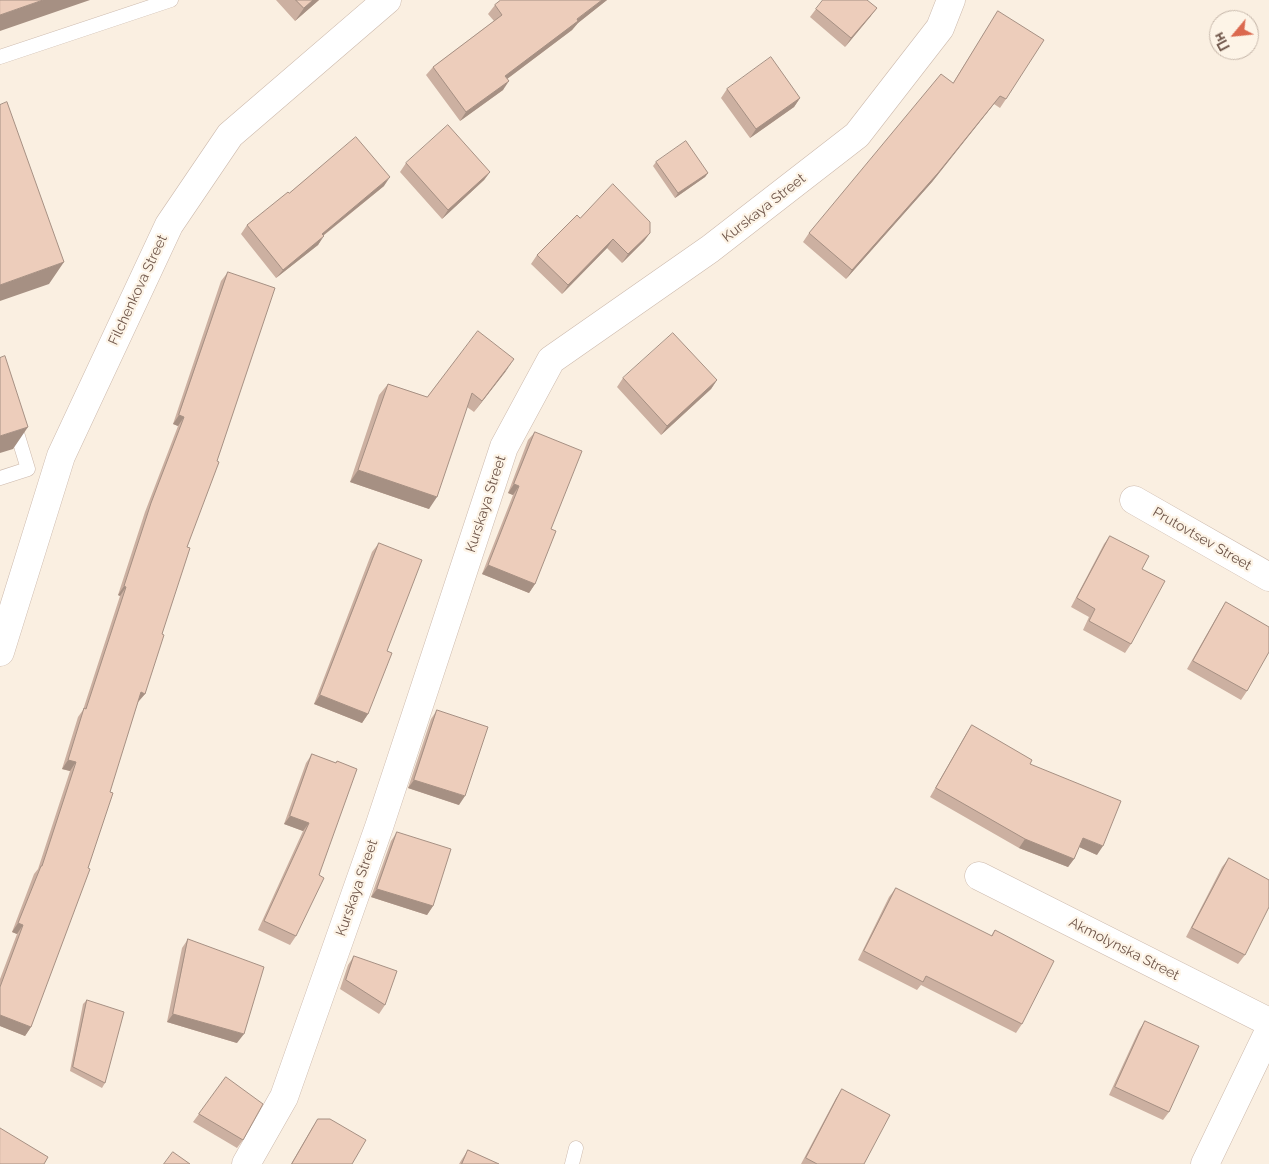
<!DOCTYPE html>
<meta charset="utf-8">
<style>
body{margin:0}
#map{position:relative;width:1269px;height:1164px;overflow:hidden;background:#faefe1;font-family:Raleway,sans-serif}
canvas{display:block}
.north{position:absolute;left:1209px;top:10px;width:50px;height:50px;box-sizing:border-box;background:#fdf4e7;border:1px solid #c4b5a8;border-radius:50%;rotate:242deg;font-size:14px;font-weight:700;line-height:20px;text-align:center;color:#6f564a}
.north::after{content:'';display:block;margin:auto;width:18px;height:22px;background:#db694f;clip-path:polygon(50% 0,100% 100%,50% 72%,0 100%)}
</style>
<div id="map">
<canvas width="1269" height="1164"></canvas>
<div class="north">Пн</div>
</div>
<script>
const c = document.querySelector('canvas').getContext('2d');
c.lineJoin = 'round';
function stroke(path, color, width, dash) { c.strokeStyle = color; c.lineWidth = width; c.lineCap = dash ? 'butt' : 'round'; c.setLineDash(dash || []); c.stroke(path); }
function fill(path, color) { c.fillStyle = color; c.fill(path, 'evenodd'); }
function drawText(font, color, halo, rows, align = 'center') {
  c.font = font + ' Raleway,sans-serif'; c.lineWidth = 4.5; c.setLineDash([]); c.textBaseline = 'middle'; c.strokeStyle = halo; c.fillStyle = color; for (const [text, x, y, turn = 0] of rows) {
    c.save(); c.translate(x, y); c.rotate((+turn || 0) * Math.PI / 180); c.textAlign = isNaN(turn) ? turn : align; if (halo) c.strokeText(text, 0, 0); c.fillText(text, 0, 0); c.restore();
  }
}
const lane = new Path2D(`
 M 0,57 L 171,0
 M 0,478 L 28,469 L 14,423
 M 572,1164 L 576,1148`);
const street = new Path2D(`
 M 1134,500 L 1269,577
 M 0,652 L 61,456 L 169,225 L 230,135 L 387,0
 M 979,876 L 1269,1022
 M 246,1164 L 284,1097 L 379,827 L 504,447 L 551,360 L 710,249 L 857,135 L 940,28 L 951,0
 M 1205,1164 L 1269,1031`);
stroke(lane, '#ccb9ac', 15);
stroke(street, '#ccb9ac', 29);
stroke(lane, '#fff', 14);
stroke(street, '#fff', 28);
fill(new Path2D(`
 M 276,0 L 319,0 L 295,21 Z
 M 501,0 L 607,0 L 578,23 L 572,30 L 507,79 L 503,90 L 460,121 L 426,75 L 433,67 L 494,21 L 488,14 L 495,5 Z
 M 877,8 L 870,17 L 845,47 L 810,17 L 816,9 Z
 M 998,11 L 1006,99 L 1000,108 L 994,104 L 932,182 L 846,279 L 803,242 L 809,233 L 953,83 Z
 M 727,89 L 800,98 L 794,107 L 750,138 L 721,98 Z
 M 656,162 L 708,173 L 705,177 L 675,198 L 653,166 Z
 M 406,163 L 490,172 L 484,180 L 442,219 L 400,172 Z
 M 384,186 L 323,236 L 318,245 L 276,278 L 241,234 L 247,225 L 289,193 Z
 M 580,218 L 650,233 L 644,241 L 622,263 L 607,248 L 562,294 L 531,264 L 537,255 Z
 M 228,272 L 187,547 L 145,694 L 138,702 L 31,1027 L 25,1036 L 0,1026 L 0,979 L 17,934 L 12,932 L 34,874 L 38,869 L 70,771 L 62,769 L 78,717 L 83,710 L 120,596 L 118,595 L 145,512 L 178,426 L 173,424 L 221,281 Z
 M 506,371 L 474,412 L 467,407 L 429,509 L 350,482 L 379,395 L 388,384 L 427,397 Z
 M 623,378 L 717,380 L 711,389 L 661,435 L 617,387 Z
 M 535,432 L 551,529 L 535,584 L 529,593 L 482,574 L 513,495 L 508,493 L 528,440 Z
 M 1110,536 L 1142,569 L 1131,644 L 1125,653 L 1083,630 L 1089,617 L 1071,607 L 1104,544 Z
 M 379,543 L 368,714 L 362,723 L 314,704 L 372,552 Z
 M 1226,602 L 1247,691 L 1241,700 L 1187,669 L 1220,611 Z
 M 437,710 L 459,805 L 408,788 L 431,719 Z
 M 972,725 L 1030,764 L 1097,855 L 1079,847 L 1074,859 L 1068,867 L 1019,848 L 930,797 L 966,734 Z
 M 312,754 L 336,763 L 296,936 L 290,945 L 258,930 L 303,831 L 284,824 L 306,763 Z
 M 397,832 L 433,906 L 427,915 L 371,897 L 391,841 Z
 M 1229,858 L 1245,955 L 1238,964 L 1186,937 L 1222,867 Z
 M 896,888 L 991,936 L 995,930 L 1022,1024 L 1016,1033 L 921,985 L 917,990 L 858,960 L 889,897 Z
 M 188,939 L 237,1043 L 167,1022 L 182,948 Z
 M 354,956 L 385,1005 L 379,1014 L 340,989 L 348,965 Z
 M 87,1000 L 105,1083 L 102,1088 L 70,1071 L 83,1004 Z
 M 1145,1021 L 1169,1112 L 1163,1120 L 1109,1095 L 1139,1030 Z
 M 226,1077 L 243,1140 L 237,1148 L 193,1122 Z
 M 842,1089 L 864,1164 L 801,1164 L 836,1098 Z
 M 318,1119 L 352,1164 L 291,1164 L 312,1128 Z
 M 468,1150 L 499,1164 L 459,1164 L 462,1159 Z`), '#ccb0a1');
fill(new Path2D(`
 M 43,0 L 90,0 L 0,31 L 0,15 Z
 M 313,0 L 319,0 L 295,21 L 304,8 Z
 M 602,0 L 607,0 L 578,23 L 572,30 L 499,85 L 505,76 Z
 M 877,8 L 870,17 L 845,47 L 851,38 Z
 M 509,81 L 503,90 L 460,121 L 466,112 Z
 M 1000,96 L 994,104 L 932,182 L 846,279 L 852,270 Z
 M 800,98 L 794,107 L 750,138 L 756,129 Z
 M 490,172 L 484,180 L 442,219 L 448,210 Z
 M 708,173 L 705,177 L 675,198 L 678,193 Z
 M 390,177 L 384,186 L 315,242 L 322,234 Z
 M 650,233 L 644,241 L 622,263 L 628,254 Z
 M 324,236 L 318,245 L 276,278 L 283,270 Z
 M 613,239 L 607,248 L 562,294 L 568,285 Z
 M 64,262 L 49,284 L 0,301 L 0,285 Z
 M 514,359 L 506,371 L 474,412 L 482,401 Z
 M 717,380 L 711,389 L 661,435 L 667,426 Z
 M 179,415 L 184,417 L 178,426 L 173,424 Z
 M 28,427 L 13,449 L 0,453 L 0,436 Z
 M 358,470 L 437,497 L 429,509 L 350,482 Z
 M 514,484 L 519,486 L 513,495 L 508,493 Z
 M 488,565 L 535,584 L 529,593 L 482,574 Z
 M 124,586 L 126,587 L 120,596 L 118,595 Z
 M 141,692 L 145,694 L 138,702 L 134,701 Z
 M 320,695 L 368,714 L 362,723 L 314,704 Z
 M 68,760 L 76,762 L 70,771 L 62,769 Z
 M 414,780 L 465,796 L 459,805 L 408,788 Z
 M 290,816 L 309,823 L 303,831 L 284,824 Z
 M 1083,838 L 1103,846 L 1097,855 L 1077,846 Z
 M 1025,839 L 1074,859 L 1068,867 L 1019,848 Z
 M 377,889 L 433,906 L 427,915 L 371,897 Z
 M 18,923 L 23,925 L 17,934 L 12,932 Z
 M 173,1014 L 244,1034 L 237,1043 L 167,1022 Z
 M 0,1015 L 31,1027 L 25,1036 L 0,1026 Z`), '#a69083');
const building = new Path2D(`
 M 0,0 L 43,0 L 0,15 Z
 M 296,0 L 313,0 L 304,8 Z
 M 501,0 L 602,0 L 577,19 L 578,21 L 505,76 L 509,81 L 466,112 L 433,67 L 502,15 L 495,5 Z
 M 823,0 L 867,0 L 877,8 L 851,38 L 816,9 Z
 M 998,11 L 1044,40 L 1006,99 L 1000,96 L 938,173 L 852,270 L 809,233 L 941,74 L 953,83 Z
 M 771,57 L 800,98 L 756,129 L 727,89 Z
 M 7,102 L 64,262 L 0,285 L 0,105 Z
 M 448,125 L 490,172 L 448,210 L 406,163 Z
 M 356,137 L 390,177 L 322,234 L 324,236 L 283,270 L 247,225 L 288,192 L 289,193 Z
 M 686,141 L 708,173 L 678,193 L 656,162 Z
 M 613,184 L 650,222 L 650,233 L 628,254 L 613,239 L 568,285 L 537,255 L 577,215 L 580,218 Z
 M 228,272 L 275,288 L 217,461 L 219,462 L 187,547 L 190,548 L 162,634 L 164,635 L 145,694 L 141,692 L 110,792 L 113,793 L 88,868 L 90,869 L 31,1027 L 0,1015 L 0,987 L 23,925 L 18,923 L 41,866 L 42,866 L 76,762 L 68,760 L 84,708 L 86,709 L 126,587 L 124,586 L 151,503 L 184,417 L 179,415 Z
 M 478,331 L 514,359 L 482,401 L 472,393 L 437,497 L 358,470 L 388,384 L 427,397 Z
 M 673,333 L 717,380 L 667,426 L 623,378 Z
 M 5,356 L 28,427 L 0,436 L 0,358 Z
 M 535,432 L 582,451 L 551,529 L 556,531 L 535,584 L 488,565 L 519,486 L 514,484 Z
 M 1110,536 L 1149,556 L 1142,569 L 1165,581 L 1131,644 L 1089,621 L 1095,609 L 1077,598 Z
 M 379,543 L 422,560 L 387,651 L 392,653 L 368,714 L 320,695 Z
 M 1226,602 L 1269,627 L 1269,652 L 1247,691 L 1193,661 Z
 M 437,710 L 488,727 L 465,796 L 414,780 Z
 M 972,725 L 1032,760 L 1030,764 L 1121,801 L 1103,846 L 1083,838 L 1074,859 L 1025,839 L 936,788 Z
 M 312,754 L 336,763 L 337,761 L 357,769 L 319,875 L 324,878 L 296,936 L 264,921 L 309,823 L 290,816 Z
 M 397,832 L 451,849 L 433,906 L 377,889 Z
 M 1229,858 L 1269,880 L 1269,907 L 1245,955 L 1192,928 Z
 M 896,888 L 992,936 L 995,930 L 1054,961 L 1022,1024 L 926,976 L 923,982 L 864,951 Z
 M 188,939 L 264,967 L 244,1034 L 173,1014 Z
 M 354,956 L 397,971 L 385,1005 L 346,980 Z
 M 87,1000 L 124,1012 L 105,1083 L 73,1067 Z
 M 1145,1021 L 1199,1046 L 1169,1112 L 1115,1087 Z
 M 226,1077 L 263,1104 L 243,1140 L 199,1114 Z
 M 842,1089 L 890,1115 L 864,1164 L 817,1164 L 806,1158 Z
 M 318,1119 L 330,1119 L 366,1140 L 352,1164 L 292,1164 Z
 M 0,1128 L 48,1157 L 44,1164 L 0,1164 Z
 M 468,1150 L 499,1164 L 462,1164 Z
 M 173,1152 L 190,1164 L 164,1164 Z`);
fill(building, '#edcdbb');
stroke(building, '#a69083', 1);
drawText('14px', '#6f564a', '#fdf4e7', [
 ["Kurskaya Street",764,208,-38],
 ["Filchenkova Street",138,290,-65],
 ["Kurskaya Street",486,504,-72],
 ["Prutovtsev Street",1202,539,30],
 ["Kurskaya Street",357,888,-71],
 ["Akmolynska Street",1124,949,27]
]);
</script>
